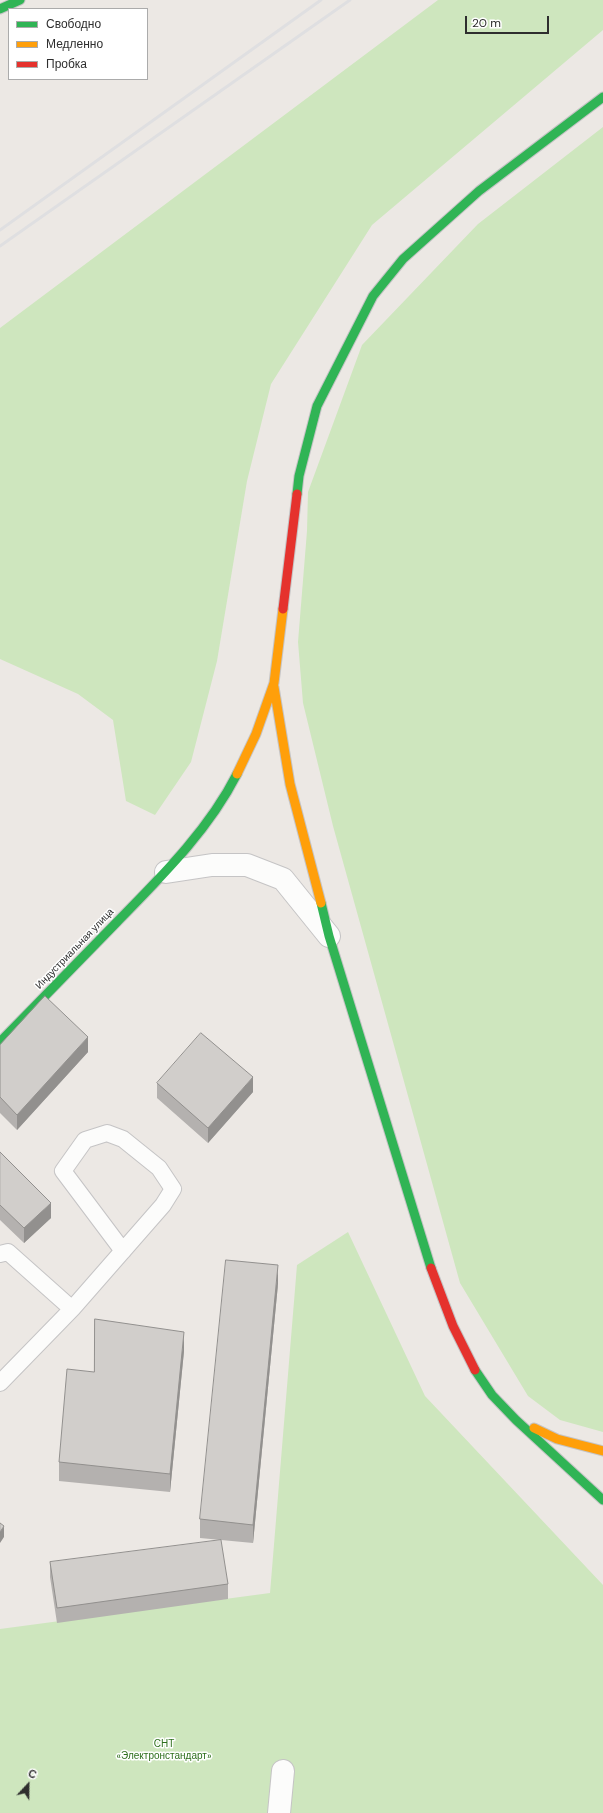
<!DOCTYPE html>
<meta charset="utf-8">
<style>
body{margin:0}
#map{position:relative;width:603px;height:1813px;overflow:hidden;background:#ece8e4;font-family:"DM Sans",sans-serif}
canvas{display:block}
.legend{position:absolute;left:8px;top:8px;width:140px;height:72px;box-sizing:border-box;background:#fff;border:1px solid #ababab;margin:0;padding:5px 7px;list-style:none;font-size:12px;color:#2e2e2e}
.legend li{display:flex;align-items:center;gap:8px;height:20px}
.legend b{width:20px;border:1px solid #ababab}
.north{position:absolute;left:8px;top:1765px;width:40px;height:40px;-webkit-text-stroke:3px #fff;paint-order:stroke;rotate:22deg;font-size:11px;font-weight:700;line-height:16px;text-align:center;color:#2e2e2e}
.north::after{content:'';display:block;margin:auto;width:14px;height:18px;background:#2e2e2e;clip-path:polygon(50% 0,100% 100%,50% 72%,0 100%)}
.scale{position:absolute;left:465px;top:16px;width:84px;height:18px;box-sizing:border-box;border:2px solid #2e2e2e;border-top:0;padding-left:5px;font-size:12px;line-height:14px;white-space:nowrap;color:#2e2e2e;-webkit-text-stroke:3px #fff;paint-order:stroke}
</style>
<div id="map">
<canvas width="603" height="1813"></canvas>
<ul class="legend">
<li><b style="height:5px;background:#30b455"></b>Свободно</li>
<li><b style="height:5px;background:#ff9f0a"></b>Медленно</li>
<li><b style="height:5px;background:#e5322d"></b>Пробка</li>
</ul>
<div class="north">С</div>
<div class="scale">20 m</div>
</div>
<script>
const c = document.querySelector('canvas').getContext('2d');
c.lineJoin = 'round';
function fill(path, color) { c.fillStyle = color; c.fill(path, 'evenodd'); }
function stroke(path, color, width, dash) { c.strokeStyle = color; c.lineWidth = width; c.lineCap = dash ? 'butt' : 'round'; c.setLineDash(dash || []); c.stroke(path); }
function drawText(font, color, halo, rows, align = 'center') {
  c.font = font + ' "DM Sans",sans-serif'; c.lineWidth = 3; c.setLineDash([]); c.textBaseline = 'middle'; c.strokeStyle = halo; c.fillStyle = color; for (const [text, x, y, turn = 0] of rows) {
    c.save(); c.translate(x, y); c.rotate((+turn || 0) * Math.PI / 180); c.textAlign = isNaN(turn) ? turn : align; if (halo) c.strokeText(text, 0, 0); c.fillText(text, 0, 0); c.restore();
  }
}
fill(new Path2D(`
 M 438,0 L 603,0 L 603,30 L 372,225 L 271,384 L 247,481 L 217,661 L 191,762 L 155,815 L 126,801 L 113,720 L 78,694 L 0,659 L 0,328 Z
 M 603,127 L 603,1432 L 560,1420 L 528,1396 L 460,1283 L 333,826 L 303,703 L 298,642 L 307,531 L 308,492 L 362,345 L 478,224 Z
 M 348,1232 L 425,1396 L 603,1585 L 603,1813 L 0,1813 L 0,1629 L 270,1593 L 297,1265 Z`), '#cee6be');
const lane = new Path2D(`
 M 0,1254 L 8,1252 L 72,1309 L 0,1383
 M 72,1309 L 163,1205 L 173,1189 L 159,1168 L 123,1139 L 107,1133 L 85,1140 L 63,1171 L 123,1251`);
const street = new Path2D(`
 M 166,872 L 212,865 L 247,865 L 283,879 L 329,936
 M 279,1813 L 283,1771`);
const fast = new Path2D(`
 M 0,9 L 20,0
 M 297,494 L 299,476 L 317,406 L 373,296 L 403,259 L 479,191 L 603,97
 M 321,903 L 329,936 L 431,1268
 M 0,1042 C 39,1002 78,962 117,922 C 161,877 208,831 237,774
 M 475,1370 L 492,1395 L 516,1420 L 603,1500`);
const slow = new Path2D(`
 M 274,687 L 290,784 L 321,903
 M 237,774 L 256,734 L 274,683 L 283,609
 M 534,1428 L 557,1439 L 603,1451`);
const jam = new Path2D(`
 M 283,609 L 297,494
 M 431,1268 L 453,1326 L 475,1370`);
stroke(lane, '#c5c4c5', 18);
stroke(street, '#c5c4c5', 24);
stroke(fast, '#c5c4c5', 11);
stroke(slow, '#c5c4c5', 11);
stroke(jam, '#c5c4c5', 11);
stroke(lane, '#fcfcfb', 16);
stroke(street, '#fcfcfb', 22);
stroke(fast, '#30b455', 9);
stroke(slow, '#ff9f0a', 9);
stroke(jam, '#e5322d', 9);
stroke(new Path2D(`
 M 0,230 L 321,0
 M 0,246 L 350,0`), '#dfdfe1', 3);
fill(new Path2D(`
 M 0,1045 L 88,1052 L 17,1130 L 0,1113 Z
 M 157,1083 L 253,1092 L 208,1143 L 157,1098 Z
 M 0,1152 L 51,1218 L 24,1243 L 0,1220 Z
 M 278,1284 L 253,1543 L 200,1538 L 200,1519 Z
 M 184,1351 L 170,1492 L 59,1481 L 59,1462 L 94,1372 Z
 M 50,1562 L 228,1584 L 228,1599 L 57,1623 L 50,1577 Z`), '#b4b1af');
fill(new Path2D(`
 M 88,1037 L 88,1052 L 17,1130 L 17,1115 Z
 M 253,1077 L 253,1092 L 208,1143 L 208,1128 Z
 M 51,1203 L 51,1218 L 24,1243 L 24,1228 Z
 M 278,1265 L 278,1284 L 253,1543 L 253,1525 Z
 M 184,1332 L 184,1351 L 170,1492 L 170,1474 Z
 M 4,1526 L 4,1537 L 0,1543 L 0,1532 Z`), '#92908e');
const building = new Path2D(`
 M 45,996 L 88,1037 L 17,1115 L 0,1097 L 0,1045 Z
 M 201,1033 L 253,1077 L 208,1128 L 157,1083 Z
 M 0,1152 L 51,1203 L 24,1228 L 0,1205 Z
 M 226,1260 L 278,1265 L 253,1525 L 200,1519 Z
 M 95,1319 L 184,1332 L 170,1474 L 59,1462 L 67,1369 L 94,1372 Z
 M 0,1523 L 4,1526 L 0,1532 Z
 M 221,1540 L 228,1584 L 57,1608 L 50,1562 Z`);
fill(building, '#d1cecb');
stroke(building, '#92908e', 1);
drawText('10px', '#2e2e2e', '#fff', [
 ["Индустриальная улица",75,949,-46]
]);
drawText('10px', '#2c6e1b', '#fff', [
 ["СНТ",164,1744],
 ["«Электронстандарт»",164,1756]
]);
</script>
